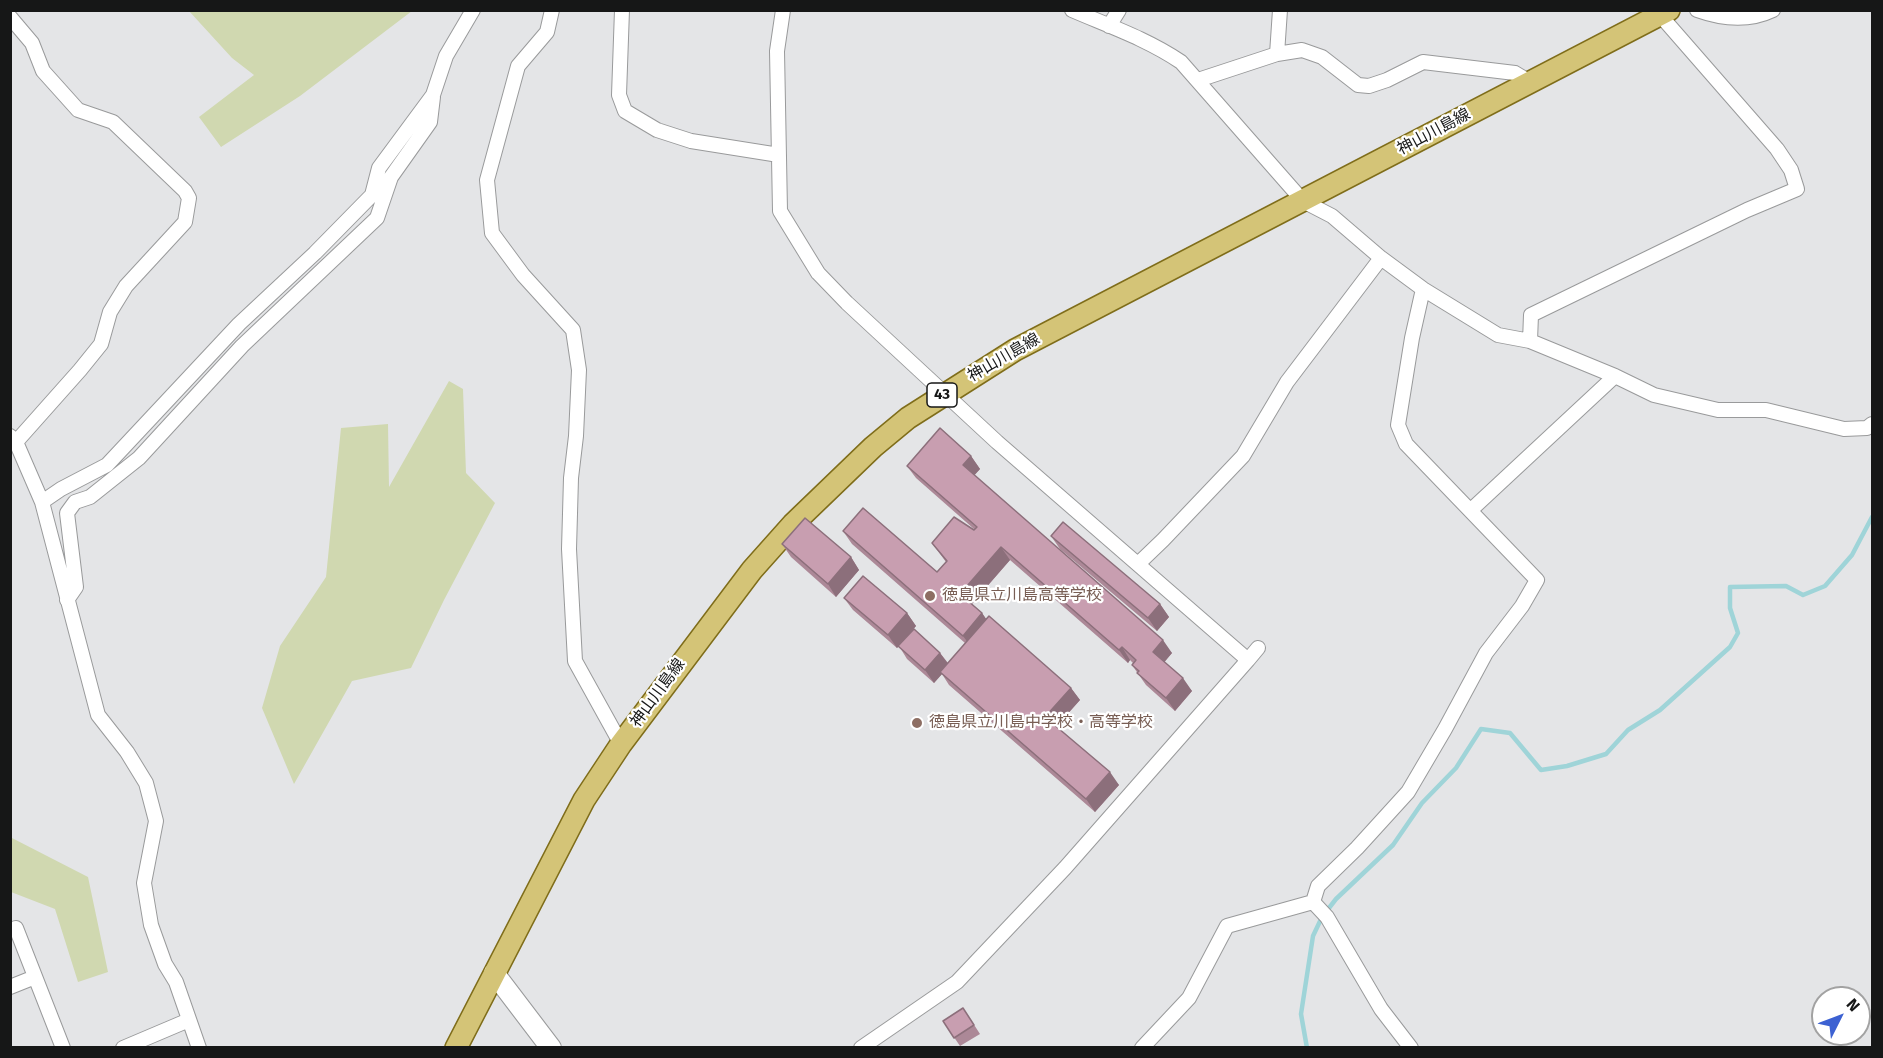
<!DOCTYPE html>
<meta charset="utf-8">
<style>
body{margin:0}
#map{position:relative;width:1883px;height:1058px;overflow:hidden;background:#e4e5e7;font-family:"Fira Sans",sans-serif}
canvas{display:block}
.frame{position:absolute;inset:0;border:12px solid #161717;pointer-events:none}
.north{position:absolute;left:1811px;top:986px;width:60px;height:60px;box-sizing:border-box;background:#fff;border:2px solid #a2a2a2;border-radius:50%;rotate:48deg;font-size:16px;font-weight:700;line-height:24px;text-align:center;color:#161717}
.north::after{content:'';display:block;margin:auto;width:21px;height:27px;background:#3c61d2;clip-path:polygon(50% 0,100% 100%,50% 72%,0 100%)}
</style>
<div id="map">
<canvas width="1883" height="1058"></canvas>
<div class="frame"></div>
<div class="north">N</div>
</div>
<script>
const c = document.querySelector('canvas').getContext('2d');
c.lineJoin = 'round';
function fill(path, color) { c.fillStyle = color; c.fill(path, 'evenodd'); }
function stroke(path, color, width, dash) { c.strokeStyle = color; c.lineWidth = width; c.lineCap = dash ? 'butt' : 'round'; c.setLineDash(dash || []); c.stroke(path); }
function drawText(font, color, halo, rows, align = 'center') {
  c.font = font + ' "Fira Sans","Noto Sans JP",sans-serif'; c.lineWidth = 4.5; c.setLineDash([]); c.textBaseline = 'middle'; c.strokeStyle = halo; c.fillStyle = color; for (const [text, x, y, turn = 0] of rows) {
    c.save(); c.translate(x, y); c.rotate((+turn || 0) * Math.PI / 180); c.textAlign = isNaN(turn) ? turn : align; if (halo) c.strokeText(text, 0, 0); c.fillText(text, 0, 0); c.restore();
  }
}
fill(new Path2D(`
 M 189,11 L 412,11 L 300,96 L 221,147 L 199,117 L 254,75 L 232,58 Z
 M 449,381 L 463,389 L 466,473 L 495,503 L 444,600 L 411,668 L 352,681 L 294,784 L 262,708 L 280,646 L 326,577 L 341,428 L 388,424 L 389,487 Z
 M 10,837 L 88,877 L 108,972 L 78,982 L 55,909 L 11,892 Z`), '#d0d8b0');
stroke(new Path2D(`
 M 1307,1048 L 1301,1014 L 1313,936 L 1322,917 L 1336,899 L 1393,845 L 1422,803 L 1456,768 L 1481,729 L 1510,733 L 1541,770 L 1567,766 L 1606,754 L 1628,730 L 1660,710 L 1730,647 L 1738,633 L 1730,608 L 1730,587 L 1786,586 L 1803,595 L 1825,586 L 1852,555 L 1872,517`), '#9fd4d8', 4.5);
const street = new Path2D(`
 M 552,10 L 547,32 L 518,66 L 487,180 L 492,233 L 523,275 L 573,330 L 579,370 L 576,436 L 571,478 L 569,549 L 575,661 L 621,744
 M 622,10 L 619,95 L 625,111 L 657,130 L 691,141 L 779,155
 M 783,10 L 777,51 L 780,211 L 818,273 L 847,303 L 997,442 L 1248,660 L 1258,648
 M 1072,10 C 1109,26 1147,39 1181,62 L 1303,201 L 1332,216 L 1381,258 L 1423,289 L 1498,335 L 1530,341 L 1615,376 L 1654,395 L 1718,410 L 1766,410 L 1844,429 L 1867,428 L 1872,424
 M 1697,10 C 1722,19 1748,22 1773,10
 M 10,17 L 32,43 L 43,71 L 78,110 L 113,122 L 185,191 L 189,198 L 185,222 L 126,286 L 110,312 L 101,344 L 80,370 L 16,442
 M 1109,26 L 1119,10
 M 1277,54 L 1280,10
 M 1198,80 L 1277,54 L 1302,50 L 1322,57 L 1358,85 L 1369,86 L 1387,80 L 1423,62 L 1515,73 L 1530,82
 M 1530,341 L 1531,315 L 1747,210 L 1797,189 L 1791,170 L 1777,149 L 1660,15
 M 10,436 L 16,442 L 42,502 L 98,715 L 127,752 L 146,783 L 156,821 L 144,883 L 151,925 L 165,964 L 176,982 L 199,1048
 M 42,502 L 61,489 L 107,465 L 239,324 L 315,253 L 372,195 L 379,168 L 433,95 L 446,56 L 473,10
 M 1471,510 L 1615,376
 M 1138,564 L 1163,540 L 1243,456 L 1287,382 L 1381,258
 M 67,600 L 76,587 L 67,513 L 75,502 L 90,497 L 139,458 L 242,346 L 377,218 L 391,177 L 430,122 L 433,97
 M 1313,902 L 1318,886 L 1357,848 L 1408,792 L 1445,729 L 1486,653 L 1522,606 L 1537,580 L 1406,444 L 1398,425 L 1412,338 L 1423,289
 M 1313,902 L 1327,917 L 1381,1009 L 1411,1048
 M 10,930 L 16,928 L 63,1048
 M 10,987 L 35,977
 M 123,1048 L 189,1020
 M 861,1048 L 957,982 L 1065,868 L 1248,660
 M 1142,1048 L 1189,998 L 1227,926 L 1313,902`);
const secondary = new Path2D(`
 M 494,973 L 551,1048`);
const primary = new Path2D(`
 M 456,1048 L 584,800 L 621,744 L 752,570 L 793,524 L 873,447 L 908,418 L 1015,350 L 1669,10`);
stroke(street, '#999a9b', 16);
stroke(secondary, '#999a9b', 22);
stroke(primary, '#7f6d1a', 24);
stroke(street, '#fff', 14);
stroke(secondary, '#fff', 20);
stroke(primary, '#d4c477', 21);
fill(new Path2D(`
 M 971,456 L 980,469 L 974,475 L 1172,653 L 1164,662 L 1192,691 L 1175,711 L 1146,685 L 1132,665 L 1133,663 L 1130,660 L 1128,663 L 1010,560 L 972,604 L 982,613 L 986,619 L 1071,688 L 1080,700 L 1057,726 L 1119,785 L 1095,812 L 949,685 L 942,674 L 934,683 L 907,659 L 899,646 L 897,648 L 853,610 L 844,598 L 907,613 L 916,626 L 905,639 L 940,653 L 948,663 L 965,643 L 852,544 L 843,531 L 937,572 L 946,562 L 932,543 L 974,529 L 916,478 L 907,466 Z
 M 1051,536 L 1160,604 L 1169,617 L 1157,631 L 1060,549 Z
 M 782,544 L 851,557 L 859,570 L 836,597 L 791,557 Z
 M 969,1017 L 980,1034 L 960,1046 L 943,1021 Z`), '#ac8897');
fill(new Path2D(`
 M 971,456 L 980,469 L 972,478 L 963,465 Z
 M 1001,547 L 1010,560 L 969,607 L 960,594 Z
 M 851,557 L 859,570 L 836,597 L 828,584 Z
 M 1160,604 L 1169,617 L 1157,631 L 1148,618 Z
 M 907,613 L 916,626 L 897,648 L 888,635 Z
 M 982,613 L 991,626 L 972,648 L 963,636 Z
 M 1163,640 L 1172,653 L 1162,665 L 1153,652 Z
 M 1122,647 L 1130,660 L 1128,663 L 1119,650 Z
 M 940,653 L 949,665 L 940,672 L 942,674 L 934,683 L 925,670 Z
 M 1183,678 L 1192,691 L 1175,711 L 1166,698 Z
 M 1071,688 L 1080,700 L 1054,729 L 1045,717 Z
 M 1110,772 L 1119,785 L 1095,812 L 1086,799 Z`), '#8c6f7b');
const building = new Path2D(`
 M 940,428 L 971,456 L 963,465 L 1163,640 L 1153,652 L 1183,678 L 1166,698 L 1137,673 L 1139,671 L 1132,665 L 1136,660 L 1122,647 L 1119,650 L 1001,547 L 960,594 L 982,613 L 963,636 L 843,531 L 863,508 L 937,572 L 947,561 L 932,543 L 954,517 L 974,530 L 977,527 L 907,466 Z
 M 805,518 L 851,557 L 828,584 L 782,544 Z
 M 1063,522 L 1160,604 L 1148,618 L 1051,536 Z
 M 863,576 L 907,613 L 888,635 L 844,598 Z
 M 989,616 L 1071,688 L 1045,717 L 1110,772 L 1086,799 L 940,672 Z
 M 914,629 L 940,653 L 925,670 L 898,646 Z
 M 963,1008 L 974,1025 L 954,1038 L 943,1021 Z`);
fill(building, '#c89eb0');
stroke(building, '#8c6f7b', 1.5);
for (const [x, y, r, color] of [
 [930,596,6,"#8d6e63"],
 [917,723,6,"#8d6e63"]
]) { const dot = new Path2D(); dot.arc(x, y, r, 0, 2 * Math.PI); c.fillStyle = color; c.fill(dot); stroke(dot, '#fff', 2); }
for (const [x, y, w] of [
 [942,395,30]
]) { const box = new Path2D(); box.roundRect(x - w / 2, y - 12, w, 24, 4.5); c.fillStyle = '#fff'; c.fill(box); stroke(box, '#161717', 1.5); }
drawText('bold 15px', '#161717', null, [
 ["43",942,395]
]);
drawText('16px', '#161717', '#fff', [
 ["神山川島線",1434,132,-28],
 ["神山川島線",1004,358,-30],
 ["神山川島線",658,693,-54]
]);
drawText('16px', '#785e54', '#fff', [
 ["徳島県立川島高等学校",942,596],
 ["徳島県立川島中学校・高等学校",929,723]
], 'left');
</script>
